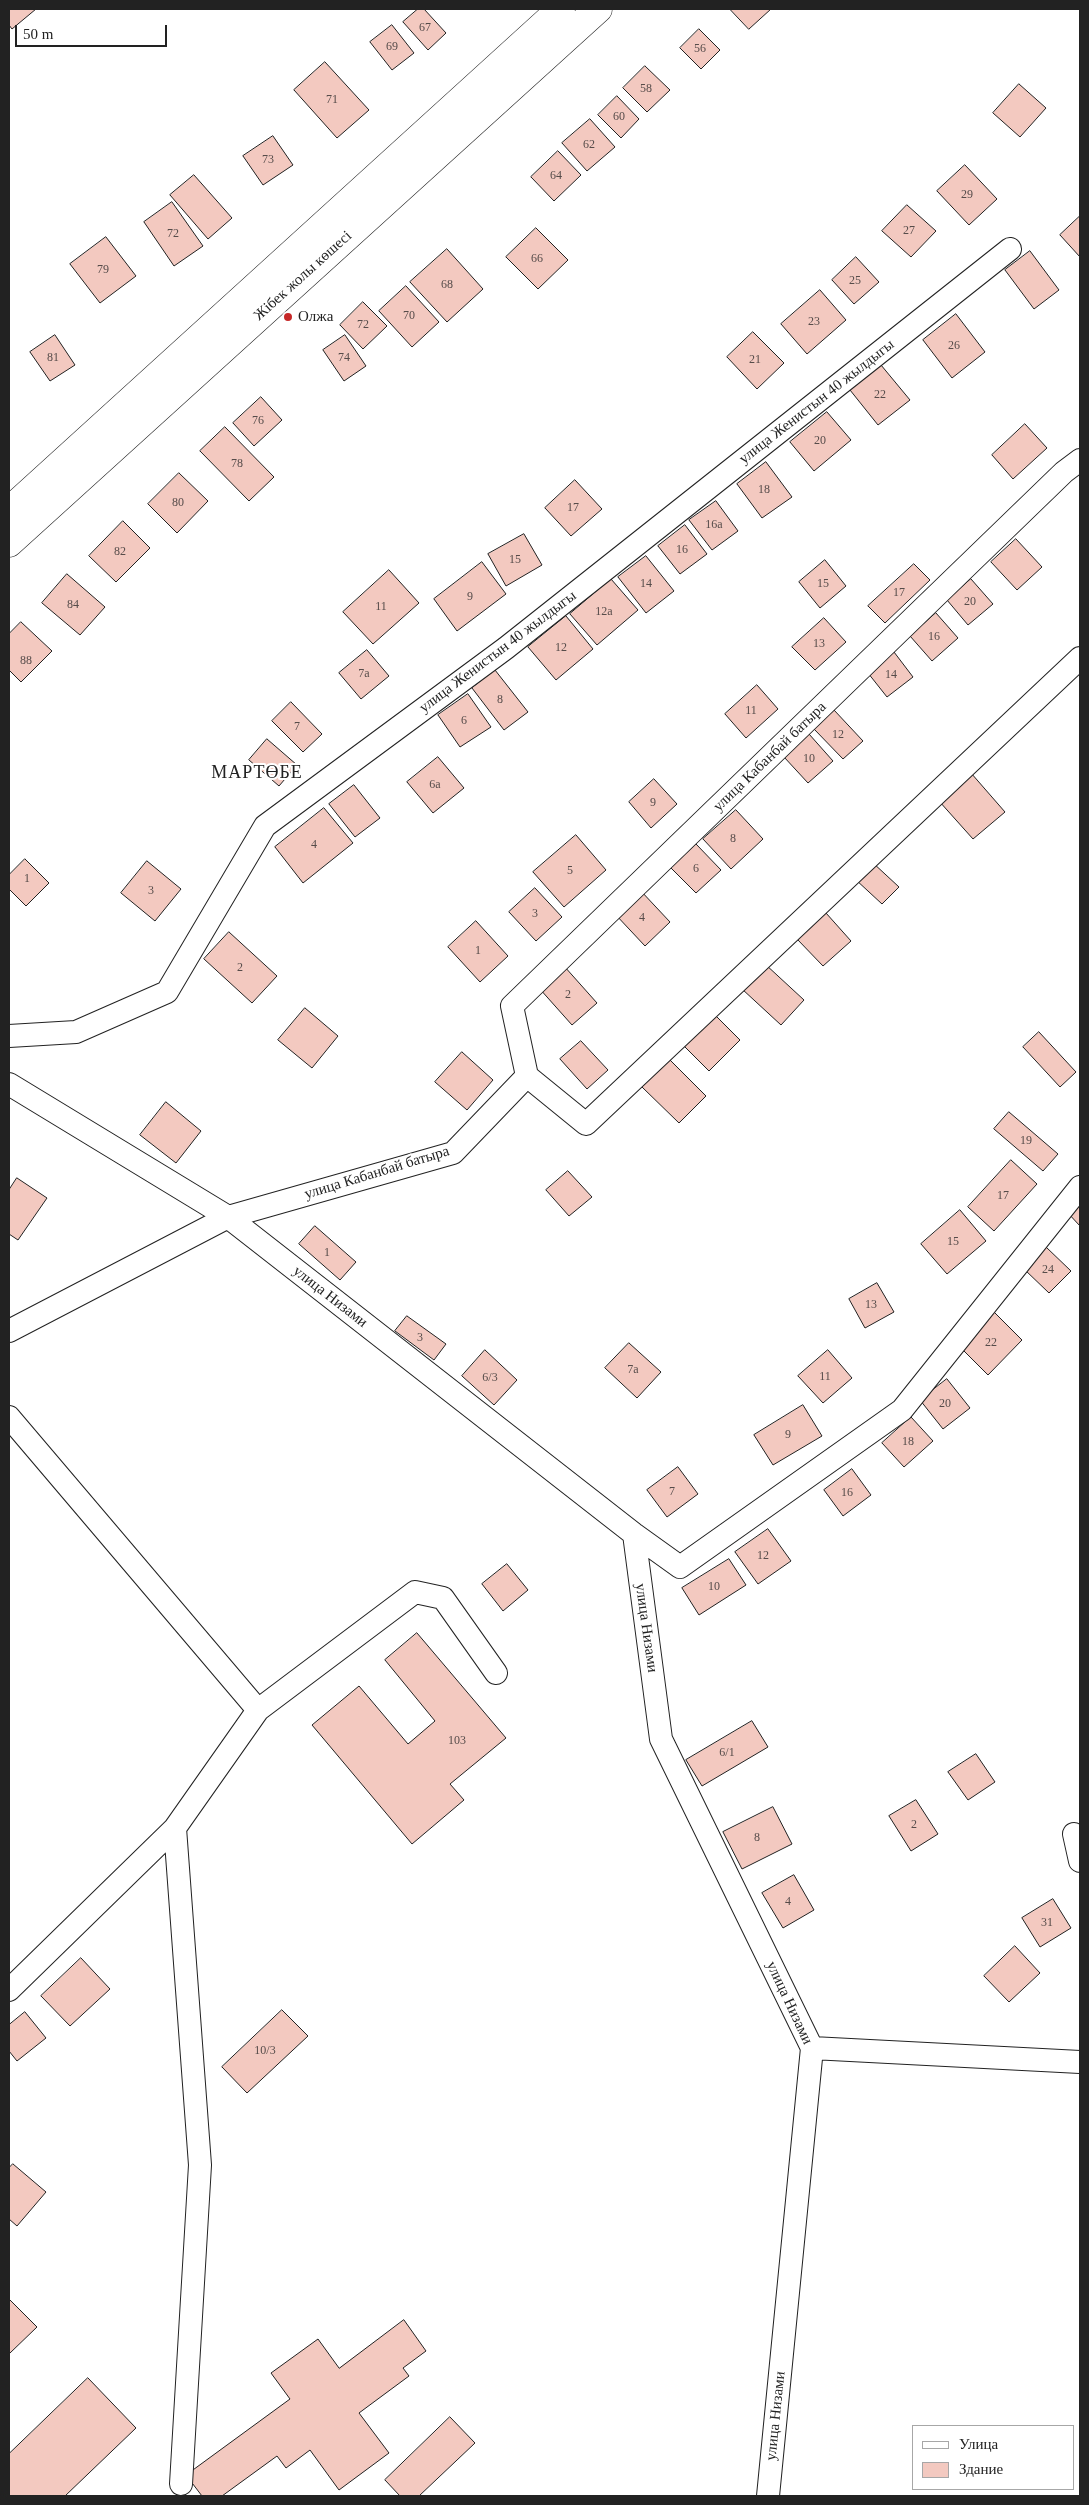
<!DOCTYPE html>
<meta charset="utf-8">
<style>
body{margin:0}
#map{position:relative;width:1089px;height:2505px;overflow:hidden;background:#fff;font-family:"Times New Roman",serif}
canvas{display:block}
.frame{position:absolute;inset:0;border:10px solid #222;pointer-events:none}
.legend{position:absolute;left:912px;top:2425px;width:162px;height:65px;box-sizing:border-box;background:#fff;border:1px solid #a7a7a7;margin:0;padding:6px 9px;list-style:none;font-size:15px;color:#222}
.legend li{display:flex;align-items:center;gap:10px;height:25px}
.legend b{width:25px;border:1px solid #a7a7a7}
.scale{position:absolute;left:15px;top:25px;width:152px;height:22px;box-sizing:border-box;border:2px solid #222;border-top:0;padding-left:6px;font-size:15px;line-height:18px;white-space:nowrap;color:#222;-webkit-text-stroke:4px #fff;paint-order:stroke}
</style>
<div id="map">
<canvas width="1089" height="2505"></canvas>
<div class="frame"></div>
<ul class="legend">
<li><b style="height:6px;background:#fff"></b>Улица</li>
<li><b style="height:14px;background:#f3c9c0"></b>Здание</li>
</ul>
<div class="scale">50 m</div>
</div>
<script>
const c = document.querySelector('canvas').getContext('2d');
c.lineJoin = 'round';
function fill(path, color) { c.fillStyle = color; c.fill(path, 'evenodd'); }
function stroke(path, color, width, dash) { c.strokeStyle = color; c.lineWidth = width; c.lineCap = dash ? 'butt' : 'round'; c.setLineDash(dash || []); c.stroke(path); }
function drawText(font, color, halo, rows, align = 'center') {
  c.font = font + ' "Times New Roman",serif'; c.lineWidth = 4; c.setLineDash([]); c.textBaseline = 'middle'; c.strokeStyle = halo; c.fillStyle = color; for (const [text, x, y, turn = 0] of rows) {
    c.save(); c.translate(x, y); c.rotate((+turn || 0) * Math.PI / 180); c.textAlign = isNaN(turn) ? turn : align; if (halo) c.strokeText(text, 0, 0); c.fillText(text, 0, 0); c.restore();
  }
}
const building = new Path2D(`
 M 9,9 L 36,9 L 12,29 L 9,25 Z
 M 418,9 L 424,9 L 446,33 L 428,50 L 403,22 Z
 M 730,9 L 771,9 L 749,29 Z
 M 392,25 L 414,53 L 392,70 L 370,42 Z
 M 699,29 L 720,50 L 701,69 L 680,48 Z
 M 325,62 L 369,110 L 337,138 L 294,90 Z
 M 645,66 L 670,90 L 647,112 L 623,88 Z
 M 1019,84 L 1046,108 L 1020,137 L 993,113 Z
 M 617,96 L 639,119 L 621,138 L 598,115 Z
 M 590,119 L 615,147 L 587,171 L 562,143 Z
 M 273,136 L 293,165 L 263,185 L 243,156 Z
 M 558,151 L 581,175 L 554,201 L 531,177 Z
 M 965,165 L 997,199 L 969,225 L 937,191 Z
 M 194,175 L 232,218 L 208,239 L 170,195 Z
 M 172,202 L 203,246 L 174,266 L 144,222 Z
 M 907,205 L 936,231 L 911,257 L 882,231 Z
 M 1080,216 L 1080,257 L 1060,235 Z
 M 536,228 L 568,260 L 538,289 L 506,257 Z
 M 106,237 L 136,276 L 100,303 L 70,264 Z
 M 447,249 L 483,289 L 447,322 L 410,282 Z
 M 1030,251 L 1059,290 L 1034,309 L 1005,270 Z
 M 856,257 L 879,282 L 854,304 L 832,280 Z
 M 406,286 L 439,322 L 412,347 L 379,311 Z
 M 820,290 L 846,320 L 807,354 L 781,324 Z
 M 363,302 L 387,326 L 363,349 L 340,325 Z
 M 956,314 L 985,352 L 952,378 L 923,340 Z
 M 753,332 L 784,363 L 757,389 L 727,357 Z
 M 55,335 L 75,365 L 50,381 L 30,352 Z
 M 345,335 L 366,366 L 344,381 L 323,350 Z
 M 881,365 L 910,400 L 878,425 L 850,390 Z
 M 261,397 L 282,420 L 254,446 L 233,423 Z
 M 827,412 L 851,440 L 814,471 L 790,442 Z
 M 1025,424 L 1047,448 L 1013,479 L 992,455 Z
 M 225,427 L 274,477 L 249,501 L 200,451 Z
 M 766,462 L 792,497 L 762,518 L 737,484 Z
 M 179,473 L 208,501 L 177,533 L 148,504 Z
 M 575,480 L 602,509 L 571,536 L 545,508 Z
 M 716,501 L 738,531 L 712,550 L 689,520 Z
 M 123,521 L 150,548 L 116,582 L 89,556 Z
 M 685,525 L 707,554 L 680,574 L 658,546 Z
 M 524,534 L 542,565 L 506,586 L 488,554 Z
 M 1016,539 L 1042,567 L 1017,590 L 991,562 Z
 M 646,556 L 674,591 L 646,613 L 618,577 Z
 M 825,560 L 846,586 L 820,608 L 799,582 Z
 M 482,562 L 506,594 L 457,631 L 434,599 Z
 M 914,564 L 930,580 L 885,623 L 868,606 Z
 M 389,570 L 419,603 L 373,644 L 343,612 Z
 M 67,574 L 105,607 L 80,635 L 42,603 Z
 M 611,579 L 638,610 L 597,645 L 570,614 Z
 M 971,579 L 993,604 L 968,625 L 947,600 Z
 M 936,613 L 958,638 L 932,661 L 910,636 Z
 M 566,616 L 593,649 L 556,680 L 528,647 Z
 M 824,618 L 846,642 L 815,670 L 792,647 Z
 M 21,622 L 52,651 L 21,682 L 9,670 L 9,634 Z
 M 367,650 L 389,676 L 361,699 L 339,673 Z
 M 894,652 L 913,677 L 887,697 L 868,673 Z
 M 495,670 L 528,712 L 504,730 L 472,688 Z
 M 757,685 L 778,709 L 746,738 L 725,714 Z
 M 468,694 L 491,727 L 460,747 L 438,715 Z
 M 291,702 L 322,734 L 303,752 L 272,721 Z
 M 834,710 L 863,741 L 843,759 L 814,729 Z
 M 809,734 L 833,761 L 808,783 L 784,757 Z
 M 267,739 L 297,765 L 279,786 L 249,760 Z
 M 438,757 L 464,788 L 433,813 L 407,782 Z
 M 971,773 L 1005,812 L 973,839 L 939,801 Z
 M 654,779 L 677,804 L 651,828 L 629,802 Z
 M 354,785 L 380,818 L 355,837 L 329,804 Z
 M 324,808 L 353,843 L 303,883 L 275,847 Z
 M 736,810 L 763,839 L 731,869 L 703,839 Z
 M 576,835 L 606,870 L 564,907 L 533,872 Z
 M 696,844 L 721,870 L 696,893 L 671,868 Z
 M 25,859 L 49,883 L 26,906 L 9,889 L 9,875 Z
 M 147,861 L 181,889 L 155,921 L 121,893 Z
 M 872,862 L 899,887 L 882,904 L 855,879 Z
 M 535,888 L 562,917 L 536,941 L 509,912 Z
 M 640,890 L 670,922 L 645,946 L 615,914 Z
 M 826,913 L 851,941 L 823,966 L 797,939 Z
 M 476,921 L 508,956 L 480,982 L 448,947 Z
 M 229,932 L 277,976 L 252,1003 L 204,959 Z
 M 765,964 L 804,1000 L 781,1025 L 742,989 Z
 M 564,966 L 597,1003 L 572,1025 L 539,988 Z
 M 305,1008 L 338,1036 L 312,1068 L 278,1040 Z
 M 713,1013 L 740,1040 L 709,1071 L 682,1044 Z
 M 1039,1032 L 1076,1072 L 1060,1087 L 1023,1047 Z
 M 581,1041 L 608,1070 L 587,1089 L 560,1059 Z
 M 462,1052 L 493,1080 L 467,1110 L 435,1082 Z
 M 669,1059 L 706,1096 L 679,1123 L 642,1087 Z
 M 166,1102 L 201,1131 L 176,1163 L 140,1135 Z
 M 1009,1112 L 1058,1154 L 1043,1171 L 994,1129 Z
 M 1011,1160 L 1037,1184 L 994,1231 L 968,1207 Z
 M 568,1171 L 592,1197 L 569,1216 L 546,1190 Z
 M 17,1178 L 47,1198 L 18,1240 L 9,1234 L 9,1190 Z
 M 1080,1200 L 1080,1226 L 1067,1212 Z
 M 960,1210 L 986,1241 L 947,1274 L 921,1244 Z
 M 315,1226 L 356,1262 L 340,1280 L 299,1244 Z
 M 1046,1247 L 1071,1271 L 1049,1293 L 1024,1269 Z
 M 877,1283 L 894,1312 L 865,1328 L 849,1299 Z
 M 993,1311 L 1022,1340 L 988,1375 L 959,1346 Z
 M 407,1316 L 446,1344 L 434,1360 L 395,1331 Z
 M 629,1343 L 661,1372 L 637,1398 L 605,1368 Z
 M 485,1350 L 517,1380 L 494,1405 L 462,1376 Z
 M 828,1350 L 852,1378 L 823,1403 L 798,1376 Z
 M 947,1379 L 970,1408 L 943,1429 L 920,1400 Z
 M 803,1405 L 822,1436 L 773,1465 L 754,1435 Z
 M 911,1417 L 933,1441 L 904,1467 L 882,1443 Z
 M 678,1467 L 698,1494 L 667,1517 L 647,1490 Z
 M 852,1469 L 871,1495 L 843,1516 L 824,1490 Z
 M 768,1529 L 791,1561 L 758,1584 L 735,1552 Z
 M 729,1559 L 746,1585 L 699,1615 L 682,1588 Z
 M 507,1564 L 528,1590 L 503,1611 L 482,1584 Z
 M 417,1633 L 506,1738 L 450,1784 L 464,1800 L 412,1844 L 312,1725 L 359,1686 L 408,1744 L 435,1721 L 385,1660 Z
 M 752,1721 L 768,1747 L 702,1786 L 686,1760 Z
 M 976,1754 L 995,1782 L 968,1800 L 948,1772 Z
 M 916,1800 L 938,1834 L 911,1851 L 889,1816 Z
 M 773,1807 L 792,1844 L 742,1869 L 723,1832 Z
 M 794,1875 L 814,1910 L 783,1928 L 762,1893 Z
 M 1053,1899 L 1071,1928 L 1040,1947 L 1022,1918 Z
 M 1015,1946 L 1040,1973 L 1009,2002 L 984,1976 Z
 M 81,1958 L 110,1989 L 70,2026 L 41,1996 Z
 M 282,2010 L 308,2036 L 247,2093 L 222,2067 Z
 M 25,2012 L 46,2038 L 17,2061 L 9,2051 L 9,2025 Z
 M 13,2164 L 46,2192 L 17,2226 L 9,2219 L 9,2168 Z
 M 9,2299 L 37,2327 L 9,2354 Z
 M 404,2320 L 426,2351 L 403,2368 L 409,2376 L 359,2413 L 389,2453 L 339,2490 L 310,2450 L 286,2468 L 277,2456 L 222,2496 L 202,2496 L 186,2475 L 290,2399 L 271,2373 L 318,2339 L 339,2368 Z
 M 88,2378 L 136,2428 L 65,2496 L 9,2496 L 9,2454 Z
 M 450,2417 L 475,2443 L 419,2496 L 400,2496 L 385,2480 Z`);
fill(building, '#f3c9c0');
stroke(building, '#222', 1);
const minor = new Path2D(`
 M 9,1036 L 76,1032 L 167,992 L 265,826 L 506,648 L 1010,249
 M 527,1076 L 586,1124 L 1080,658
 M 9,1084 L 228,1217 L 634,1534 L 680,1567 L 902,1410 L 1080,1187
 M 9,1331 L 228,1217 L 453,1153 L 527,1076 L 512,1006 L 1064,472 L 1080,460
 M 9,1417 L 258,1710 L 175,1828 L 200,2165 L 181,2484
 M 634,1534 L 661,1739 L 812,2048 L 768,2496
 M 258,1710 L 415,1592 L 443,1598 L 496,1673
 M 1074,1834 L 1080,1861
 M 9,1990 L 175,1828
 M 812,2048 L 1080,2062`);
const major = new Path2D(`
 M 9,511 L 561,9
 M 9,543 L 598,9`);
stroke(minor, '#222', 24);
stroke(major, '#222', 29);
stroke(minor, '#fff', 22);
stroke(major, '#fff', 28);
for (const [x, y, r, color] of [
 [288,317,5,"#c62828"]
]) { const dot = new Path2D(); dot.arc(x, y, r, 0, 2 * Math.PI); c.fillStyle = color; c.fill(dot); stroke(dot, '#fff', 2); }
drawText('12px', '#564c4a', null, [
 ["67",425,28],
 ["69",392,47],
 ["56",700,49],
 ["58",646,89],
 ["71",332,100],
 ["60",619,117],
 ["62",589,145],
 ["73",268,160],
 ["64",556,176],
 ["29",967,195],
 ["27",909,231],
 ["72",173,234],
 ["66",537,259],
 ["79",103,270],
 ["25",855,281],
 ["68",447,285],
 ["70",409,316],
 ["23",814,322],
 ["72",363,325],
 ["26",954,346],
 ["81",53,358],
 ["74",344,358],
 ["21",755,360],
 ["22",880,395],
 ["76",258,421],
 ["20",820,441],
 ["78",237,464],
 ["18",764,490],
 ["80",178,503],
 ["17",573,508],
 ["16а",714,525],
 ["16",682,550],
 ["82",120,552],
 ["15",515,560],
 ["14",646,584],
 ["15",823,584],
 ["17",899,593],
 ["9",470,597],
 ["20",970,602],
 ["84",73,605],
 ["11",381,607],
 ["12а",604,612],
 ["16",934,637],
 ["13",819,644],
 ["12",561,648],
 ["88",26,661],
 ["7а",364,674],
 ["14",891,675],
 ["8",500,700],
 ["11",751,711],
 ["6",464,721],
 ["7",297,727],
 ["12",838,735],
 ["10",809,759],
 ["6а",435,785],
 ["9",653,803],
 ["8",733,839],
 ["4",314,845],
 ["6",696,869],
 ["5",570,871],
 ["1",27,879],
 ["3",151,891],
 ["3",535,914],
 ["4",642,918],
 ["1",478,951],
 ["2",240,968],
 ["2",568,995],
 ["19",1026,1141],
 ["17",1003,1196],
 ["15",953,1242],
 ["1",327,1253],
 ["24",1048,1270],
 ["13",871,1305],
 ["3",420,1338],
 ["22",991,1343],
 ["7а",633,1370],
 ["11",825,1377],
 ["6/3",490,1378],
 ["20",945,1404],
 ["9",788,1435],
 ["18",908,1442],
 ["7",672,1492],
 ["16",847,1493],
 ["12",763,1556],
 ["10",714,1587],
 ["103",457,1741],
 ["6/1",727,1753],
 ["2",914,1825],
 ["8",757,1838],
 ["4",788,1902],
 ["31",1047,1923],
 ["10/3",265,2051]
]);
drawText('15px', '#222', '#fff', [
 ["Жібек жолы көшесі",303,276,-42],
 ["улица Женистын 40 жылдыгы",817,402,-38],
 ["улица Женистын 40 жылдыгы",498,652,-37],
 ["улица Кабанбай батыра",770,757,-44],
 ["улица Кабанбай батыра",377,1173,-17],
 ["улица Низами",330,1297,38],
 ["улица Низами",646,1628,82],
 ["улица Низами",789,2003,65],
 ["улица Низами",776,2416,-84]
]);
drawText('15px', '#222', '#fff', [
 ["Олжа",298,317]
], 'left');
c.letterSpacing = '1px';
drawText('18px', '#222', '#fff', [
 ["МАРТӨБЕ",257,773]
]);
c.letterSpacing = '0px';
</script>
